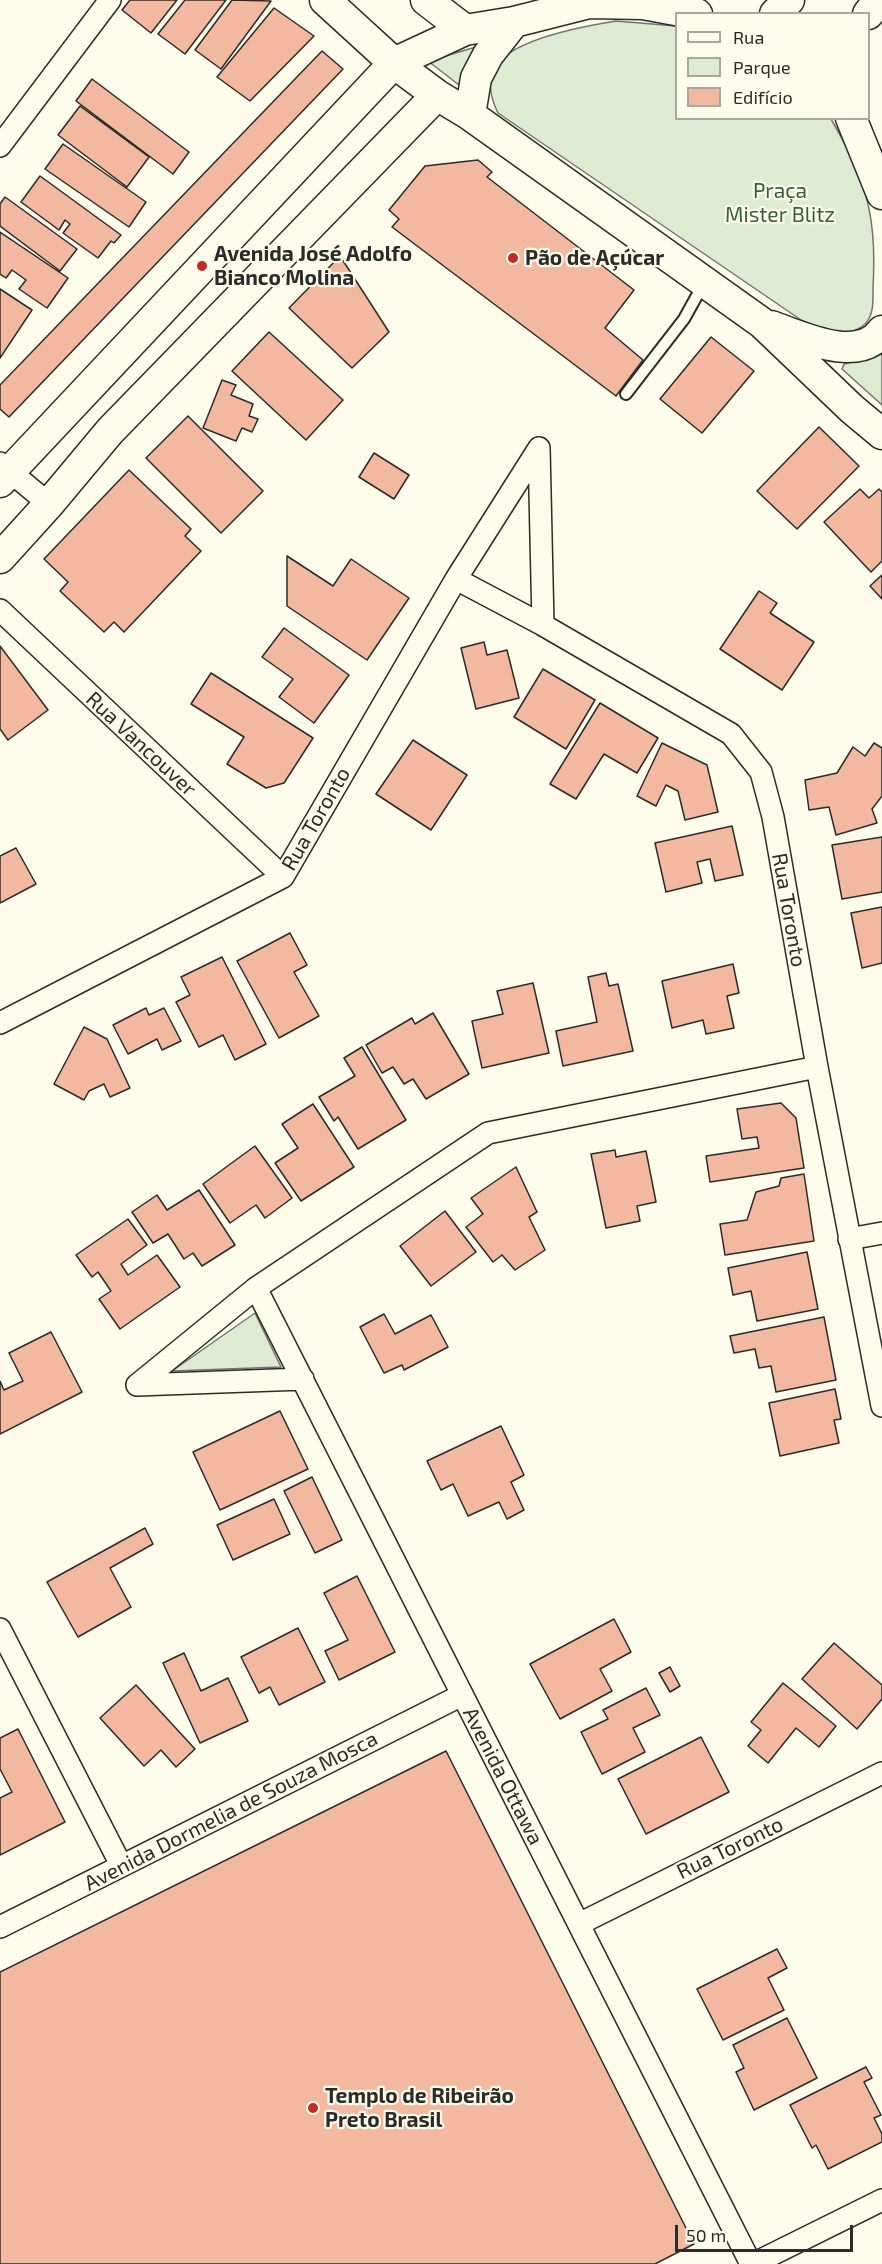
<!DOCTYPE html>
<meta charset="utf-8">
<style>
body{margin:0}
#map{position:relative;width:882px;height:2264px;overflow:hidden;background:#fdfbea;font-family:"Exo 2",sans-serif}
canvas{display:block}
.legend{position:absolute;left:675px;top:12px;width:195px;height:108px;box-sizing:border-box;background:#fdfbea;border:2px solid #a9a89e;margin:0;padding:8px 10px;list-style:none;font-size:18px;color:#2b2b2b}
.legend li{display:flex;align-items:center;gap:12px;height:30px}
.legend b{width:30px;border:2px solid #a9a89e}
.scale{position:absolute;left:675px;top:2225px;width:178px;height:27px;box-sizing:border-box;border:3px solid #2b2b2b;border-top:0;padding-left:8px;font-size:18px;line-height:21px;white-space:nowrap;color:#2b2b2b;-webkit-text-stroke:4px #fdfbea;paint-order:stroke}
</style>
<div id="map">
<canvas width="882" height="2264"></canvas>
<ul class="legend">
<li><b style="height:8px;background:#fdfbea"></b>Rua</li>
<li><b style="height:16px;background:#deebd1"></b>Parque</li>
<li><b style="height:16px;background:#f2b8a0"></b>Edifício</li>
</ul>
<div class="scale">50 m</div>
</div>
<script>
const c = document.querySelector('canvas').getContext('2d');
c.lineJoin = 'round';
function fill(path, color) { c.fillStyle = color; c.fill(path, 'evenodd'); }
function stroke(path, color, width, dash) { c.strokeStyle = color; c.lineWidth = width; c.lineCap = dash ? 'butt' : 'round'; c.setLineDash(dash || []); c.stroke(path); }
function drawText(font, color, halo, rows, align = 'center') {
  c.font = font + ' "Exo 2",sans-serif'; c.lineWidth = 4.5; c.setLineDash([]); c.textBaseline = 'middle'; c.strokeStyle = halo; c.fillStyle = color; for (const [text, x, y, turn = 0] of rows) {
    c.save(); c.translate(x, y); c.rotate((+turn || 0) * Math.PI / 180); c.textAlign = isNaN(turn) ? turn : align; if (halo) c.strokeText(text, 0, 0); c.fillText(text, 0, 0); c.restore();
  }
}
const green = new Path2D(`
 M 616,21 L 676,26 L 676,118 L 831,119 C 842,138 854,159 861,180 C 874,216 875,251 873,288 C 873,300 874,314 866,323 C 850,341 818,328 801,320 L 498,113 C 491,99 486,79 496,65 C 515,39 585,26 616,21 Z
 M 476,47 L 459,85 L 428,61 Z
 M 882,354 L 882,405 L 842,369 L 844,364 Z
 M 255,1313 L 281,1367 L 172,1371 Z`);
fill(green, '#deebd1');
stroke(green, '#74746e', 1.5);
const building = new Path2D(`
 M 130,0 L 177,0 L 151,33 L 122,10 Z
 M 185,0 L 226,0 L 185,54 L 158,34 Z
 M 232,0 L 271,1 L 221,69 L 195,50 Z
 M 274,8 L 314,36 L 250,101 L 217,77 Z
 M 322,51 L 343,69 L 9,417 L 0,409 L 0,385 Z
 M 92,79 L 189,152 L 173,174 L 76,101 Z
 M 80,106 L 149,157 L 127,187 L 58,135 Z
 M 63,144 L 146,202 L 129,227 L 45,169 Z
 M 478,160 L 492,172 L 487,177 L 634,290 L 605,328 L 643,360 L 616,396 L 392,227 L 399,219 L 389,210 L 425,166 Z
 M 40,176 L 121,235 L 114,243 L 111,241 L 98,258 L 63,233 L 70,224 L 65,220 L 59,230 L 21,202 Z
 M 5,197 L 77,249 L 60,271 L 0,226 L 0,204 Z
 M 0,232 L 68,278 L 47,308 L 19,289 L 26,280 L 12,270 L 6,278 L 0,274 Z
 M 340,256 L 389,332 L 352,368 L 289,308 Z
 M 0,289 L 32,310 L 0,358 Z
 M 269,332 L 343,400 L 306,440 L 232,371 Z
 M 711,337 L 754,371 L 702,433 L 660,399 Z
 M 222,380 L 236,385 L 231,395 L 253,404 L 249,416 L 258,419 L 252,432 L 242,428 L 236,441 L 203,428 Z
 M 188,416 L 263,491 L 221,533 L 146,458 Z
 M 819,427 L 859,466 L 797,529 L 757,491 Z
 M 374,453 L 409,475 L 394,499 L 359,477 Z
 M 129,470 L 191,529 L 185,536 L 201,551 L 124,632 L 114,622 L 104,632 L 60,591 L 68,582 L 44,559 Z
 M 860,489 L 869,498 L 879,489 L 882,492 L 882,561 L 871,572 L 824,522 Z
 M 287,556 L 333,586 L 351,559 L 409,598 L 367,660 L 287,606 Z
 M 882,575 L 882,599 L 870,586 Z
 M 759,591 L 777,603 L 770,613 L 814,642 L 782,690 L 720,649 Z
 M 284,628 L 349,675 L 314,723 L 279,697 L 293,679 L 262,657 Z
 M 484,642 L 487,655 L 507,650 L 519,698 L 476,709 L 461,648 Z
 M 0,646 L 48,710 L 8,740 L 0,729 Z
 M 543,669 L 595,700 L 566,749 L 514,717 Z
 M 211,673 L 313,738 L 284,783 L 266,788 L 227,764 L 244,737 L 191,704 Z
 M 600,703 L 658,738 L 637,773 L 604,754 L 576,799 L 550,784 Z
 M 413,740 L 467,775 L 431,830 L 376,794 Z
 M 662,743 L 707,765 L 718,812 L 685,820 L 678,791 L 666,785 L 656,806 L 637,796 Z
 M 874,743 L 882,748 L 882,796 L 872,809 L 877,823 L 836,835 L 829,807 L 809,810 L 805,780 L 837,773 L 853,747 L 865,756 Z
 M 732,826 L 743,875 L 715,881 L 710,859 L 697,862 L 702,883 L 666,892 L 655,843 Z
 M 882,837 L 882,892 L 842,899 L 832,845 Z
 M 16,848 L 36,884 L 0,903 L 0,856 Z
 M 882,907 L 882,963 L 862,968 L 851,913 Z
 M 290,933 L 307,965 L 294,972 L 319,1016 L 279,1038 L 237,961 Z
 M 222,957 L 266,1044 L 235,1060 L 223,1035 L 199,1047 L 176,1002 L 190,995 L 181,977 Z
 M 733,964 L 739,993 L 727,996 L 734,1028 L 706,1034 L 703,1020 L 672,1028 L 662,981 Z
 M 606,973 L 609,986 L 618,984 L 633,1051 L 563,1066 L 556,1031 L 597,1022 L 588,977 Z
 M 533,983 L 549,1053 L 482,1068 L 472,1021 L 503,1014 L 497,991 Z
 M 146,1008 L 149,1015 L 164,1008 L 181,1041 L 162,1050 L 157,1039 L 128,1054 L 113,1025 Z
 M 433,1013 L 469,1074 L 426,1099 L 413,1079 L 404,1084 L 393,1067 L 382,1073 L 366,1045 L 412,1018 L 415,1024 Z
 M 84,1027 L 107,1039 L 130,1088 L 110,1097 L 104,1084 L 89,1091 L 84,1100 L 54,1084 Z
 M 362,1047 L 406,1120 L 358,1149 L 338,1117 L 334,1121 L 319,1097 L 355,1076 L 344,1058 Z
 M 781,1103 L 796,1118 L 804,1168 L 710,1182 L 706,1156 L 759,1148 L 757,1137 L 742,1139 L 737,1109 Z
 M 313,1104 L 354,1167 L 301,1201 L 275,1163 L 298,1148 L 282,1124 Z
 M 255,1146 L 292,1198 L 265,1218 L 256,1205 L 230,1223 L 203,1184 Z
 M 615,1150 L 616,1157 L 646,1151 L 656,1202 L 637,1206 L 640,1221 L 606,1228 L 591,1154 Z
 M 516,1167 L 537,1212 L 529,1217 L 545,1250 L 515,1270 L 502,1255 L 493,1262 L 466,1227 L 483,1214 L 471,1198 Z
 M 804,1174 L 814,1241 L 725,1255 L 720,1224 L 747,1220 L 756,1192 L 779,1186 L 781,1178 Z
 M 199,1190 L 235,1245 L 202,1266 L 193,1253 L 184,1259 L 168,1234 L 153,1243 L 132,1212 L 157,1195 L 167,1210 Z
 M 445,1211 L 476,1252 L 431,1286 L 400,1246 Z
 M 128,1219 L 147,1245 L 121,1264 L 128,1275 L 157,1255 L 180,1287 L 120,1329 L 99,1299 L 111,1291 L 98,1272 L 92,1277 L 76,1255 Z
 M 807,1252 L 818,1309 L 757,1321 L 751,1291 L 733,1295 L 728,1268 Z
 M 384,1314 L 395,1334 L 431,1315 L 448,1347 L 404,1370 L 402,1365 L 384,1373 L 360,1327 Z
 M 824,1317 L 836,1380 L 776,1392 L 771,1366 L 759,1368 L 755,1349 L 734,1353 L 730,1336 Z
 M 51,1332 L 82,1392 L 0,1434 L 0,1381 L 4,1390 L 23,1381 L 9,1353 Z
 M 835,1389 L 841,1419 L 834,1420 L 839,1443 L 780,1456 L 769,1403 Z
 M 280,1411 L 308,1469 L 220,1510 L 193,1452 Z
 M 501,1426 L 524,1475 L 511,1482 L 524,1510 L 507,1519 L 499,1502 L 468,1516 L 453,1484 L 441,1490 L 427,1461 Z
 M 312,1477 L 342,1540 L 315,1553 L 284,1491 Z
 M 274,1499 L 290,1534 L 233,1560 L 217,1525 Z
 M 145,1528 L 153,1544 L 110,1568 L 131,1607 L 78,1637 L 47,1582 Z
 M 357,1576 L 395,1652 L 339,1680 L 325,1651 L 348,1640 L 324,1593 Z
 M 614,1619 L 631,1652 L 600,1669 L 612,1691 L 560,1719 L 530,1664 Z
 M 298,1628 L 325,1682 L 279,1705 L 270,1687 L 259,1693 L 241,1657 Z
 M 834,1643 L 882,1685 L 882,1699 L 857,1729 L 802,1679 Z
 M 184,1653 L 201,1691 L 228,1678 L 248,1721 L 200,1743 L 163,1663 Z
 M 670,1667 L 680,1686 L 670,1692 L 659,1673 Z
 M 783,1683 L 836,1726 L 819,1747 L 796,1728 L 768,1763 L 748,1746 L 761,1730 L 751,1722 Z
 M 136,1685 L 195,1749 L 176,1767 L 161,1750 L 144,1766 L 100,1718 Z
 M 646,1688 L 660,1715 L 633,1728 L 645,1752 L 602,1774 L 581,1732 L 608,1719 L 603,1710 Z
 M 18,1729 L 65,1822 L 0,1855 L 0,1798 L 12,1792 L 0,1769 L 0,1738 Z
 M 701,1737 L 729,1792 L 646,1834 L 618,1779 Z
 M 446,1751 L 694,2244 L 655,2264 L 0,2264 L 0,1972 Z
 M 777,1949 L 787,1968 L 768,1978 L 784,2010 L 723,2040 L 697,1989 Z
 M 787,2018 L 817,2078 L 754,2110 L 736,2072 L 744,2068 L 733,2045 Z
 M 866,2067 L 872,2078 L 864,2082 L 881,2115 L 874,2118 L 882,2134 L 882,2142 L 828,2169 L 816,2145 L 812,2148 L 790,2105 Z`);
fill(building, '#f2b8a0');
stroke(building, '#2b2b2b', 1.5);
const lane = new Path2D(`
 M 626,394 L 684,319 L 704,283`);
const street = new Path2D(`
 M 0,146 L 110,0
 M 539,448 L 543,625
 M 0,463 L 49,504
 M 456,579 L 543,625 L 731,734 L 761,772 L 773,817 L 817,1067 L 882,1406
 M 0,610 L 283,877
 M 0,1023 L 283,877 L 456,579 L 539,448
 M 849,1239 L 882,1233
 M 256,1288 L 751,2264
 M 137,1385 L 256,1288 L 488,1133 L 817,1067
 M 137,1385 L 303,1379
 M 0,1629 L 121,1865
 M 579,1924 L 882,1773
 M 0,1927 L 462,1695
 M 753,2264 L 882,2200`);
const secondary = new Path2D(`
 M 325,0 L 394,63 L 437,95 L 470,115 L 762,323 L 852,409 L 882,434
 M 426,0 L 465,30
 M 775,14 L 789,0
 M 868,14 L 879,0
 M 470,115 L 476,78 L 488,55 L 514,22
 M 851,118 L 882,194
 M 771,326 C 800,336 859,365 882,331
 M 0,482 L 394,63 L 465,30 L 514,22 L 589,3 L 643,4 L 697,14
 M 0,558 L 49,504 L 110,431 L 437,95`);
stroke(lane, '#2b2b2b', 14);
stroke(street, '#2b2b2b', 24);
stroke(secondary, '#2b2b2b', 33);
stroke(lane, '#fdfbea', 10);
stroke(street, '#fdfbea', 21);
stroke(secondary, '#fdfbea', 30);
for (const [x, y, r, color] of [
 [513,258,6,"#c62828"],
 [202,266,6,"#c62828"],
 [313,2108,6,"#c62828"]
]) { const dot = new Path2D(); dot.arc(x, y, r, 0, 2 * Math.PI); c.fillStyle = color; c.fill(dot); stroke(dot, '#fdfbea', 2); }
drawText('21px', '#34623c', '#fdfbea', [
 ["Praça",780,191],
 ["Mister Blitz",780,215]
]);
drawText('bold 21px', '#2b2b2b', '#fdfbea', [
 ["Avenida José Adolfo",214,254],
 ["Bianco Molina",214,278],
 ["Pão de Açúcar",525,258],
 ["Templo de Ribeirão",325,2096],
 ["Preto Brasil",325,2120]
], 'left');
drawText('21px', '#2b2b2b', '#fdfbea', [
 ["Rua Vancouver",141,744,43],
 ["Rua Toronto",316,819,-60],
 ["Rua Toronto",789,910,80],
 ["Avenida Ottawa",503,1776,63],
 ["Avenida Dormelia de Souza Mosca",231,1811,-27],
 ["Rua Toronto",730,1848,-26]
]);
</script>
